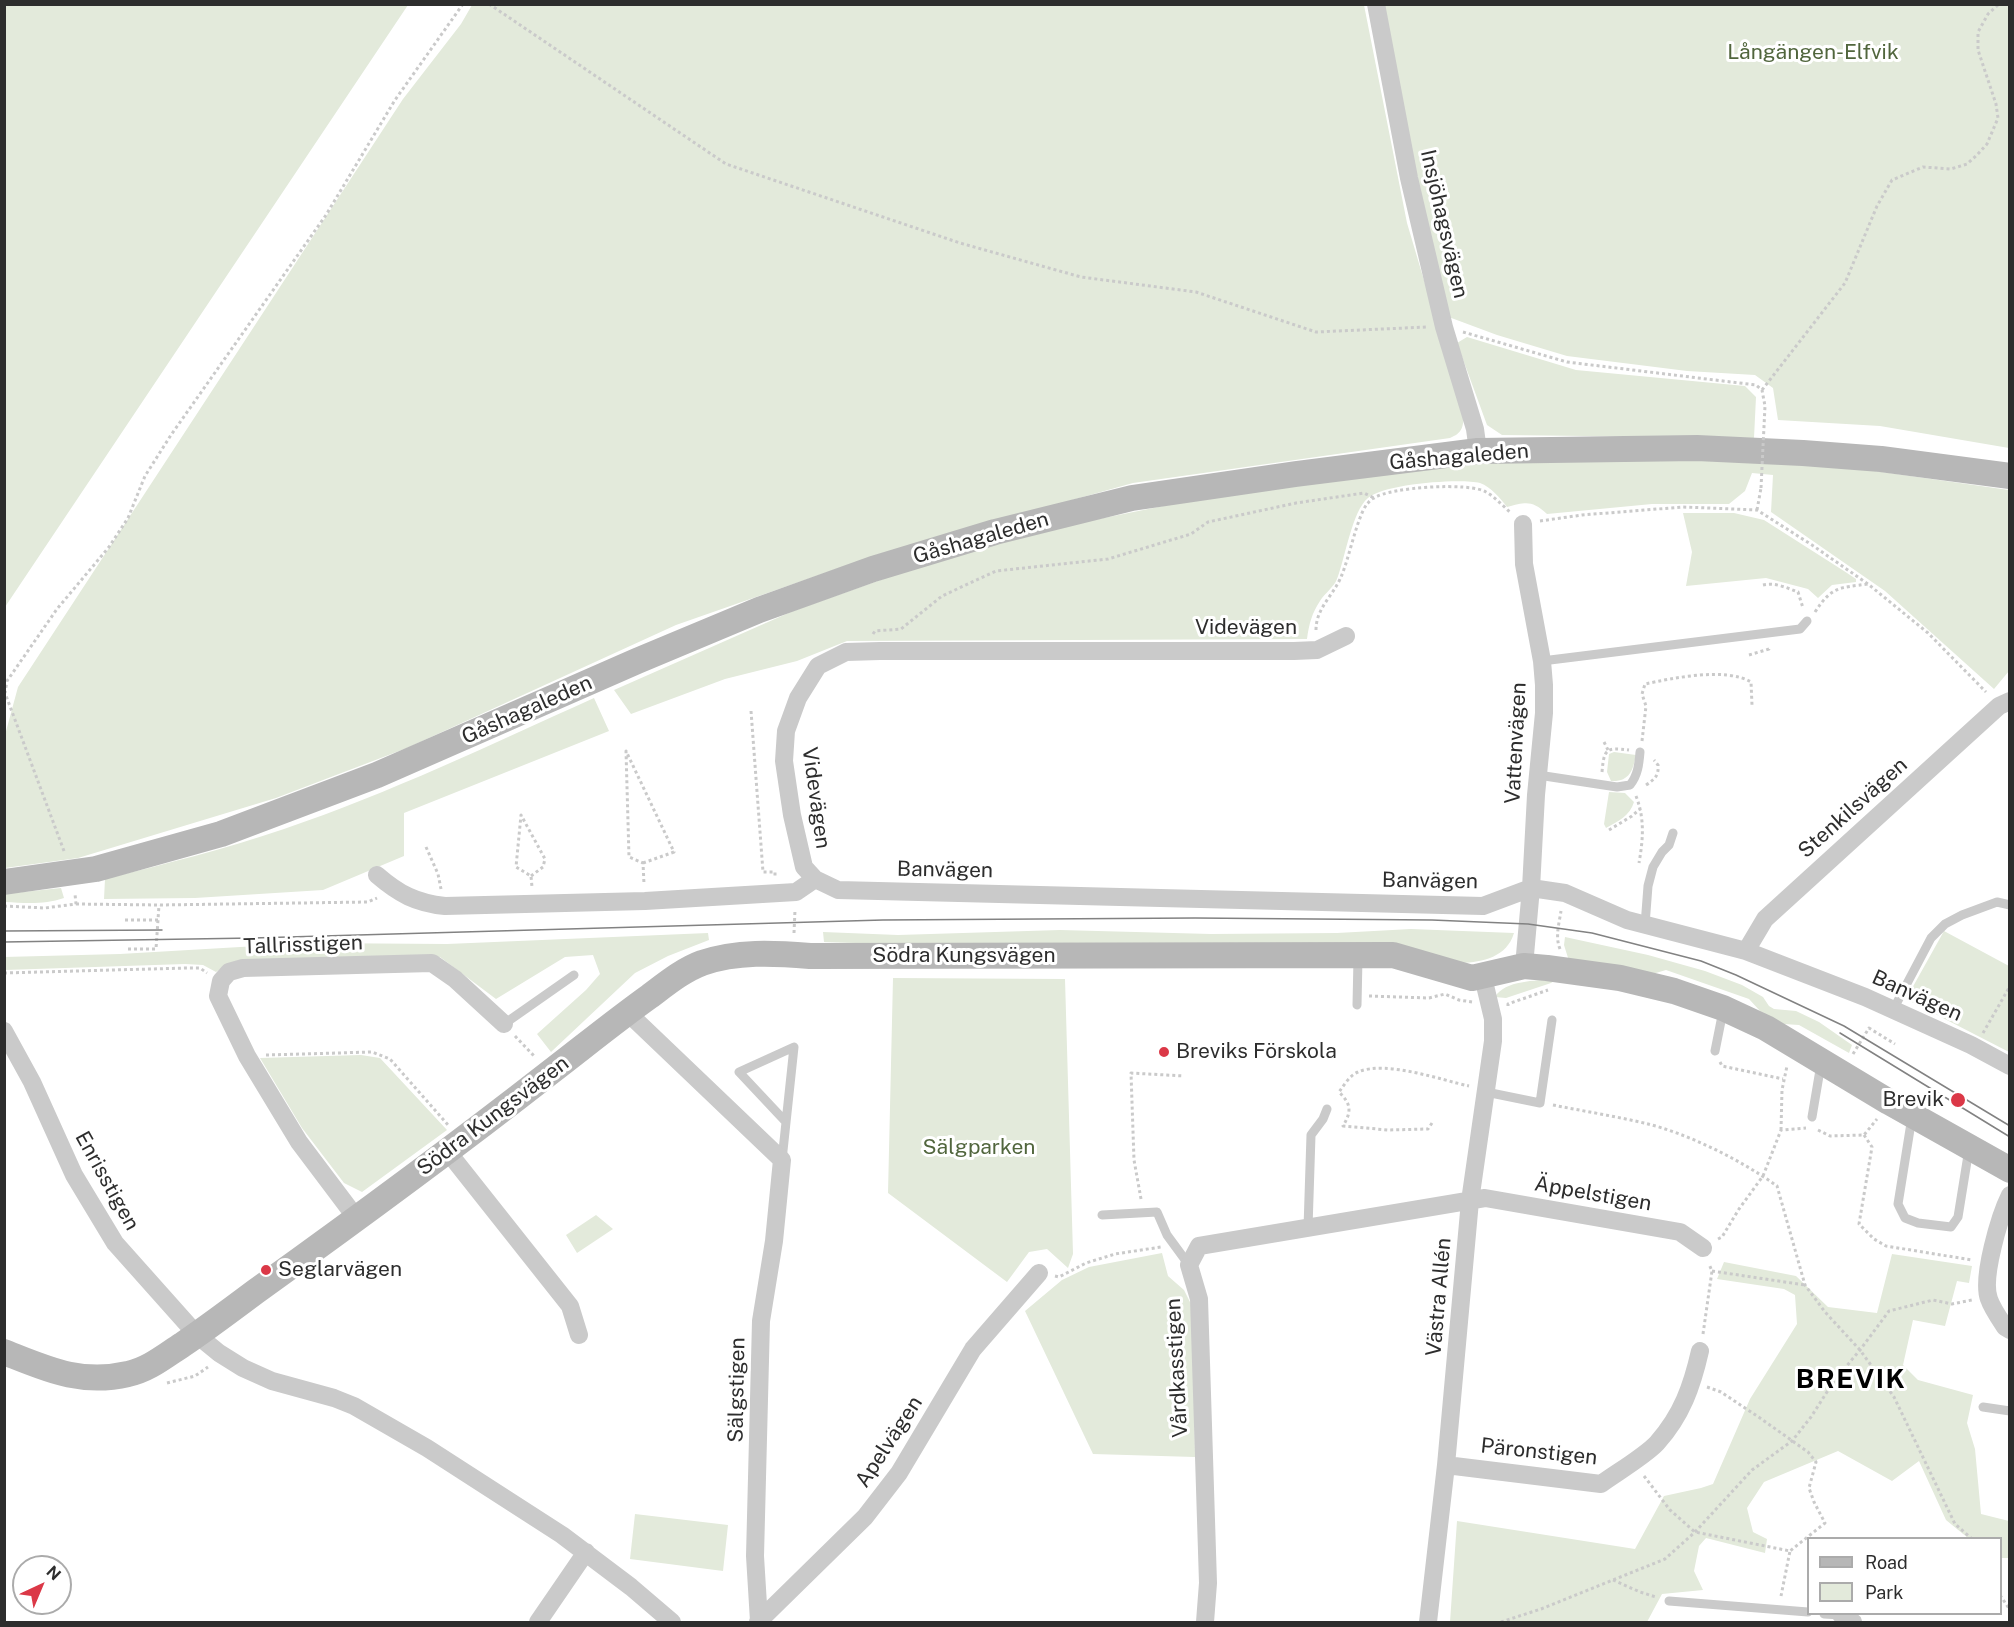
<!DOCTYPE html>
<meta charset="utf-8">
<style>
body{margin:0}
#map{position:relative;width:2014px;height:1627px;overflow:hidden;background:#fff;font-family:"Public Sans",sans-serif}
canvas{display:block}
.frame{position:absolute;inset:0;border:6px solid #2d2d2d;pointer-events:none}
.legend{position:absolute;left:1807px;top:1537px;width:195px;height:78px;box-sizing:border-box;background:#fff;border:2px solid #ababab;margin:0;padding:8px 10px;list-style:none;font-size:18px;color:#2d2d2d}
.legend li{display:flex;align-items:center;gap:12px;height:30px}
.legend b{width:30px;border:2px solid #ababab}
.north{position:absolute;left:12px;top:1555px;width:60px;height:60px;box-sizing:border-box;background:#fff;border:2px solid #ababab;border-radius:50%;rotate:44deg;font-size:16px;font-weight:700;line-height:24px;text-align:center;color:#2d2d2d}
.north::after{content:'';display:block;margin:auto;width:21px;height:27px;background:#db3847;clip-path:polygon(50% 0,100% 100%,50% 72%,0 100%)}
</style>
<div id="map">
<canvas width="2014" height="1627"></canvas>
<div class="frame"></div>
<ul class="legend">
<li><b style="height:8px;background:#b7b7b7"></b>Road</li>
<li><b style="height:16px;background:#e3eadb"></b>Park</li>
</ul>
<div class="north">N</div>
</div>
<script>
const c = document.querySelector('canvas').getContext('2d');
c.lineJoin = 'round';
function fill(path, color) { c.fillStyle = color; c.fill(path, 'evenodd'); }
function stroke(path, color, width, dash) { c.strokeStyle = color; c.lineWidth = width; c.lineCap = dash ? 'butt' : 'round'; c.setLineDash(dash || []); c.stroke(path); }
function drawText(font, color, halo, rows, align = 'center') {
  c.font = font + ' "Public Sans",sans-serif'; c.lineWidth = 6; c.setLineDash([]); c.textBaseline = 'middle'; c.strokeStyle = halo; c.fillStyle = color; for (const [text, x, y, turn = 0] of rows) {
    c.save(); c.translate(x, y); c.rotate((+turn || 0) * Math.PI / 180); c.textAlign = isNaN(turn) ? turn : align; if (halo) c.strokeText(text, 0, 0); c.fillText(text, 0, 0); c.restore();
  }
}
fill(new Path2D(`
 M 5,4 L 408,5 L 5,607 L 4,5 Z
 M 472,5 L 1364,5 L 1407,223 L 1464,415 C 1463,428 1462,433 1450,438 L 1133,483 L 879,554 L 676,625 L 407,748 L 276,798 L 78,858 L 5,868 L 5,735 L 18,687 L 403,99 L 461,24 Z
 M 1382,5 L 2009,5 L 2009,448 L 1880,426 L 1778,420 L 1773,388 L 1755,375 L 1687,371 L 1567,356 L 1497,335 L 1446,316 Z
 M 1467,337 L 1576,370 L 1745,386 L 1756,397 L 1754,438 L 1502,435 L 1487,425 L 1457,343 Z
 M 1583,458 L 1750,462 L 1861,469 L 2009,490 L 2009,671 L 1994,689 L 1885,591 L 1771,512 L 1773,475 L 1752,473 L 1745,491 L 1729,504 L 1652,504 L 1547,514 C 1532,500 1526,502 1507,507 C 1500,498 1491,487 1480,483 C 1459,478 1384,484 1368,498 C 1352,511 1345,559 1337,579 C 1334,587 1325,593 1320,601 C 1312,613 1309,624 1307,639 L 847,641 L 797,661 L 725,679 L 631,714 L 614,690 L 793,611 L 903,572 L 1049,529 L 1188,501 L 1446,464 Z
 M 1683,513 L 1734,513 L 1764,520 L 1844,571 L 1856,579 L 1856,582 L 1832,585 L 1818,598 L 1808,589 L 1766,578 L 1686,586 L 1692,552 Z
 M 594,698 L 609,731 L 404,813 L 404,856 L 323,890 L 195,898 L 104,899 L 105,879 C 165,864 225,849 284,829 C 390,793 492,744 594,698 Z
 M 1614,752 L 1636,755 C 1633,771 1629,782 1611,781 L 1607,772 L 1609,754 Z
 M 1609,792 L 1625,793 L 1634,802 C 1630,816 1618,821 1606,828 L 1604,824 Z
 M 61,888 L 64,898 C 44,905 25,903 5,902 L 4,894 Z
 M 1411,929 L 1514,933 C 1507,957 1483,962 1461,963 L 824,942 L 823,932 L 898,935 L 1060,930 L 1211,934 L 1337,933 Z
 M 1944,931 L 2009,966 L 2009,1052 L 1906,999 Z
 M 708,933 L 709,940 L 668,956 L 635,973 L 551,1052 L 537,1034 L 586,990 L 600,974 L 593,955 L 565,957 L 496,999 L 440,957 L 389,957 L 226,965 L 216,972 L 203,965 L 185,964 L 5,970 L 4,957 L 120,954 L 309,943 L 447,944 Z
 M 1565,937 L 1648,955 L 1705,971 L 1742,985 L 1763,997 L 1769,1006 L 1774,1009 L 1796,1011 L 1819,1022 L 1852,1045 L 1849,1053 L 1799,1025 L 1784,1024 L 1760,1011 L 1749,999 L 1666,970 L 1649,975 L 1569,961 L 1564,945 Z
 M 893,978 L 1065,979 L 1073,1254 L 1068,1268 L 1047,1249 L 1029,1252 L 1007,1282 L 888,1193 Z
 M 1553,979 L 1554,981 L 1551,983 L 1506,998 L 1495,997 C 1505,980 1536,981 1553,979 Z
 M 361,1055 L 380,1058 L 447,1130 L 362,1192 L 344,1183 L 302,1128 L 260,1058 Z
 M 596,1215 L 613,1229 L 577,1253 L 566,1235 Z
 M 1162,1253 L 1168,1276 L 1184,1290 L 1193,1308 L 1195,1457 L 1093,1454 L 1025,1311 L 1062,1280 L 1089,1267 Z
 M 1892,1254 L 1972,1266 L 1969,1283 L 1957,1281 L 1945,1326 L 1913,1320 L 1903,1365 L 1918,1380 L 1973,1395 L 1967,1423 L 1975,1449 L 1981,1514 L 2009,1521 L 2009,1558 L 2001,1558 L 2000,1538 L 1968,1538 L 1946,1520 L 1919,1461 L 1892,1481 L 1838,1451 L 1764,1482 L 1747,1508 L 1753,1532 L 1767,1539 L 1765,1553 L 1706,1538 L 1699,1546 L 1694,1571 L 1703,1590 L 1662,1594 L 1647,1622 L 1450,1622 L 1457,1521 L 1635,1549 L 1664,1496 L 1701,1488 L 1713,1484 L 1750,1399 L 1797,1324 L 1795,1295 L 1784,1289 L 1717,1279 L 1724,1262 L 1796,1276 L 1828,1307 L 1877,1313 Z
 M 635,1514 L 728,1525 L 723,1571 L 630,1559 Z`), '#e3eadb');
stroke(new Path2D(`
 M 489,4 L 726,164 L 960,243 L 1081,277 L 1196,292 L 1316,332 L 1427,327
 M 1463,332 L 1567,362 L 1756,385 L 1762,390 L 1765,406
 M 1762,390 L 1845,283 L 1877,206 L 1892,180 L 1923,167 L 1951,169 L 1967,164 L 1977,155 L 1987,144 L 1998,118 L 1996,104 L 1978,50 L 1978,32 L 1988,14 L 1999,4
 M 1757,510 L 1761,488
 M 1540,521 L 1582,515 L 1683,507 L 1757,510 L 1812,545 L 1868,584 L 1928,633 L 1986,692
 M 1763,585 C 1775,582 1787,588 1798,592 L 1803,608
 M 1815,612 C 1832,586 1839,588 1868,584
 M 1316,630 C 1316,608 1333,596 1341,577 C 1349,559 1357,517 1367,504 C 1369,502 1371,499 1374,498 C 1390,487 1470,482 1486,492 C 1495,497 1503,506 1511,513
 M 873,634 L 875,631 L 901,629 L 942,596 L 996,571 L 1108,559 L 1191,534 L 1208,522 L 1296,503 L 1364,493 L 1374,498
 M 1749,655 L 1769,649 L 1770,646
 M 751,711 L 763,872 L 775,872 L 775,876
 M 1642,741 L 1646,706 L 1642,694 L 1645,684 C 1673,678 1726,667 1751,682 L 1752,705
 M 1604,742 L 1608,750
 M 1602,772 C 1604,749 1606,747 1629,750
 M 1646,785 C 1655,779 1659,775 1658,765 L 1654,760
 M 1636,796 C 1645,819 1643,840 1639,863
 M 1609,830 L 1632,816 L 1640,809
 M 426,847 L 438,874 L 441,889
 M 64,851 L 5,693 L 7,681 L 57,609 L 109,547 L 128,518 L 145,476 L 171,435 L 326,215 L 395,100 L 463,4
 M 643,863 L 674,852 L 626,751 L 629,857 L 643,863 L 644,884
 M 531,876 L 543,867 L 545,859 L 521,815 L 516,867 L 531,876 L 532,887
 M 76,904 L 159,905 L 368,902 L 377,898
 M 4,906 L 45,908 L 76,904 L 75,894
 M 125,920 L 158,920
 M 794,933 L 795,910
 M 128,949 L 156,949 L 159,905
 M 1560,949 C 1555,937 1559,924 1561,911
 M 4,973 L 186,968 L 200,968 L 207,973
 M 1369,996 L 1429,998 L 1445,994 L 1459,1000 L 1472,1002
 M 1508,1006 L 1508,1004 L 1548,990
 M 1983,1033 L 2010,986
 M 515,1036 L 535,1057
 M 1853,1054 L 1869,1028 L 1895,1044
 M 266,1055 L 372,1052 L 390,1059 L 448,1125
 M 1720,1062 L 1722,1066 L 1783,1079
 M 1553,1105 C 1583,1111 1614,1116 1644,1123 C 1687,1133 1741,1160 1777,1186 L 1805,1285 L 1825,1312 L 1860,1350 L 1894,1397 L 1955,1524 L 1971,1538
 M 1432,1123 L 1428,1129 L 1388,1130 L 1343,1126 C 1352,1111 1351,1104 1339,1092 C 1344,1085 1350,1075 1358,1072 C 1386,1060 1441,1080 1469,1086
 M 1781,1130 L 1782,1090 L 1787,1066
 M 1818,1130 L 1830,1136 L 1864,1135 L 1877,1119
 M 1864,1135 L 1872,1147 L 1859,1224 L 1874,1239 L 1886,1246 L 1972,1260
 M 1141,1199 L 1134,1160 L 1131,1073 L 1184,1076
 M 1718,1239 L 1722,1237 L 1739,1209 L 1763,1176 L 1781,1130 L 1806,1128
 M 1712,1271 L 1805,1285
 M 1055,1276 L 1059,1277 L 1086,1263 L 1115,1254 L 1161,1247
 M 1703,1334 L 1712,1271 L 1709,1264
 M 167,1383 L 195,1376 L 208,1367
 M 1707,1387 L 1721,1392 L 1760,1418 L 1808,1452 L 1816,1462 L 1809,1488 L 1814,1502 L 1825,1523 L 1790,1551
 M 1644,1476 L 1670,1510 L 1695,1532 L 1790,1551 L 1781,1596
 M 1613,1580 L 1640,1592 L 1656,1597
 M 2000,1595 L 2010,1610
 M 1501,1622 L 1541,1609 L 1665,1559 L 1695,1532 L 1752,1470 L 1792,1441 L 1811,1417 L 1834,1381 L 1860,1350 L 1889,1311 L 1933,1300 L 1952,1304 L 1972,1300`), '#cacaca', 3, [3, 3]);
stroke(new Path2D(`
 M 1542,661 L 1800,629 L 1807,621
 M 1538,775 L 1617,787 L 1630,785 C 1638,775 1639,764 1640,752
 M 1645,925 L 1648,886 L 1653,867 L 1662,852 L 1669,845 L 1673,833
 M 1357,1005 L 1358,958
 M 1893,1010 L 1931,938 L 1945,924 L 1962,915 L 1997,902 L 2010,905
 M 504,1024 L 574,975
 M 1715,1051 L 1723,1011
 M 1486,1092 L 1540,1103 L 1552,1020
 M 1812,1117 L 1821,1064
 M 1912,1117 L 1898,1204 L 1905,1218 L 1918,1223 L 1951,1227 L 1958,1217 L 1969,1149
 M 782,1160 L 794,1047 L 739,1072 L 785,1121
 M 1102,1215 L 1157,1212 L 1167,1235 L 1189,1265
 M 1308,1228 L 1311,1135 L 1323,1119 L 1327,1109
 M 1983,1407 L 2010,1411
 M 1669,1601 L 1808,1612
 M 1824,1614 L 1841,1615`), '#cacaca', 9);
stroke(new Path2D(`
 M 1376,4 L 1409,178 L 1444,327 L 1475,429 L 1478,451
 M 1523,524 L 1524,564 L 1542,661 L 1544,685 L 1544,713 L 1536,795 L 1531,888 L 1524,966
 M 1346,636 L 1317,650 L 1294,651 L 880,651 L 846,652 L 818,666 L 798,698 L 786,731 L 784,761 L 792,815 L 804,867 L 815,879 L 838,890 L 1483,906 L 1531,888 L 1565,893 L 1627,920 L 1746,951 L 1865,997 L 1971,1045 L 2010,1066
 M 377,875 C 399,894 416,903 445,906 L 645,901 L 796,892 L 815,879
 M 1746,951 L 1765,919 L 1999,706 L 2010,701
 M 627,1012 L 782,1160 L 774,1241 L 761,1321 L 755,1556 L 759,1621 L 758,1622
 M 4,1031 L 32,1082 L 74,1175 L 115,1243 L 197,1335 L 219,1353 L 243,1368 L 272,1381 L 334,1398 L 354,1406 L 427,1448 L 562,1535 L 631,1587 L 672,1622
 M 448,1152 L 570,1306 L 579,1335
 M 2010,1195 C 2000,1215 1981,1278 1989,1299 C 1992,1308 1999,1318 2005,1327 L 2010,1330
 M 357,1219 L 299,1142 L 247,1056 L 218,996 L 221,981 L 229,972 L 243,968 L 432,963 L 455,979 L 504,1024
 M 1446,1465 L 1601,1484 C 1616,1473 1645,1456 1657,1443 C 1682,1415 1692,1386 1700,1351
 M 1841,1615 L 1853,1622
 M 759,1621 L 865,1517 L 899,1473 L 973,1349 L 1039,1273
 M 538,1622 L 586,1552
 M 1205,1622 L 1208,1583 L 1199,1299 L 1189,1265 L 1199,1246 L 1485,1198 L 1680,1232 L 1703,1248
 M 1428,1622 L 1446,1465 L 1470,1201 L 1493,1041 L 1493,1019 L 1483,977`), '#cacaca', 18);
stroke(new Path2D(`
 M 4,882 L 96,869 L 221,834 L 377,775 L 637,661 L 759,610 L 873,569 L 995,532 L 1132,498 L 1296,474 L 1478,451 L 1697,448 L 1803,453 L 1881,459 L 2010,476
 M 4,1352 C 47,1369 80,1385 128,1374 C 148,1370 165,1356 182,1345 C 207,1328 231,1310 255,1292 C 354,1221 452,1149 548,1074 C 582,1048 615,1021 650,996 C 666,984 683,970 702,963 C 737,951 774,953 810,956 L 1393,955 L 1472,978 L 1524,966 L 1547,968 L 1620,978 L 1674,991 L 1723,1008 L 1766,1028 L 1889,1102 L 2010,1170`), '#b7b7b7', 26);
stroke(new Path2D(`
 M 4,931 L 162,930
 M 4,942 L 253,938 L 883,920 L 1195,918 L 1432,920 L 1528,924 L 1592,933 L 1701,961 L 1736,975 L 1844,1026 L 2010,1126
 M 1840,1033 L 2010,1137`), '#828282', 1.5);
stroke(new Path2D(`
 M 1761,488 L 1765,406`), '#cacaca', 3, [3, 3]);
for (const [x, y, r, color] of [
 [1164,1052,6,"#db3847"],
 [1958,1100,8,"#db3847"],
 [266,1270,6,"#db3847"]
]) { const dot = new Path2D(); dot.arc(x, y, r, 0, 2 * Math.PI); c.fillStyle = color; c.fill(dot); stroke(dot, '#fff', 2); }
drawText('21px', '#51663d', '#fff', [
 ["Långängen-Elfvik",1813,53],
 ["Sälgparken",979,1148]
]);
drawText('21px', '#2d2d2d', '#fff', [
 ["Insjöhagsvägen",1444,224,77],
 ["Gåshagaleden",1459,457,-5],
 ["Gåshagaleden",981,538,-16],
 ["Videvägen",1246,628],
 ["Gåshagaleden",527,710,-24],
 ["Vattenvägen",1516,743,-87],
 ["Videvägen",816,798,82],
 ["Stenkilsvägen",1853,808,-42],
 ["Banvägen",945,870,1],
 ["Banvägen",1430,881,1],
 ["Tallrisstigen",303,945,-2],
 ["Södra Kungsvägen",964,956],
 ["Banvägen",1917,996,24],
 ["Södra Kungsvägen",493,1116,-37],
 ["Enrisstigen",107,1181,61],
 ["Äppelstigen",1593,1194,10],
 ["Västra Allén",1439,1297,-85],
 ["Vårdkasstigen",1177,1368,-93],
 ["Sälgstigen",737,1390,-89],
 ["Apelvägen",889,1442,-57],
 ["Päronstigen",1539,1452,6]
]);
drawText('21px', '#2d2d2d', '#fff', [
 ["Breviks Förskola",1176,1052],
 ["Brevik",1944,1100,"right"],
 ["Seglarvägen",278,1270]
], 'left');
c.letterSpacing = '1.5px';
drawText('bold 27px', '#000', '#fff', [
 ["BREVIK",1851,1380]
]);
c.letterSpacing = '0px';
</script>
